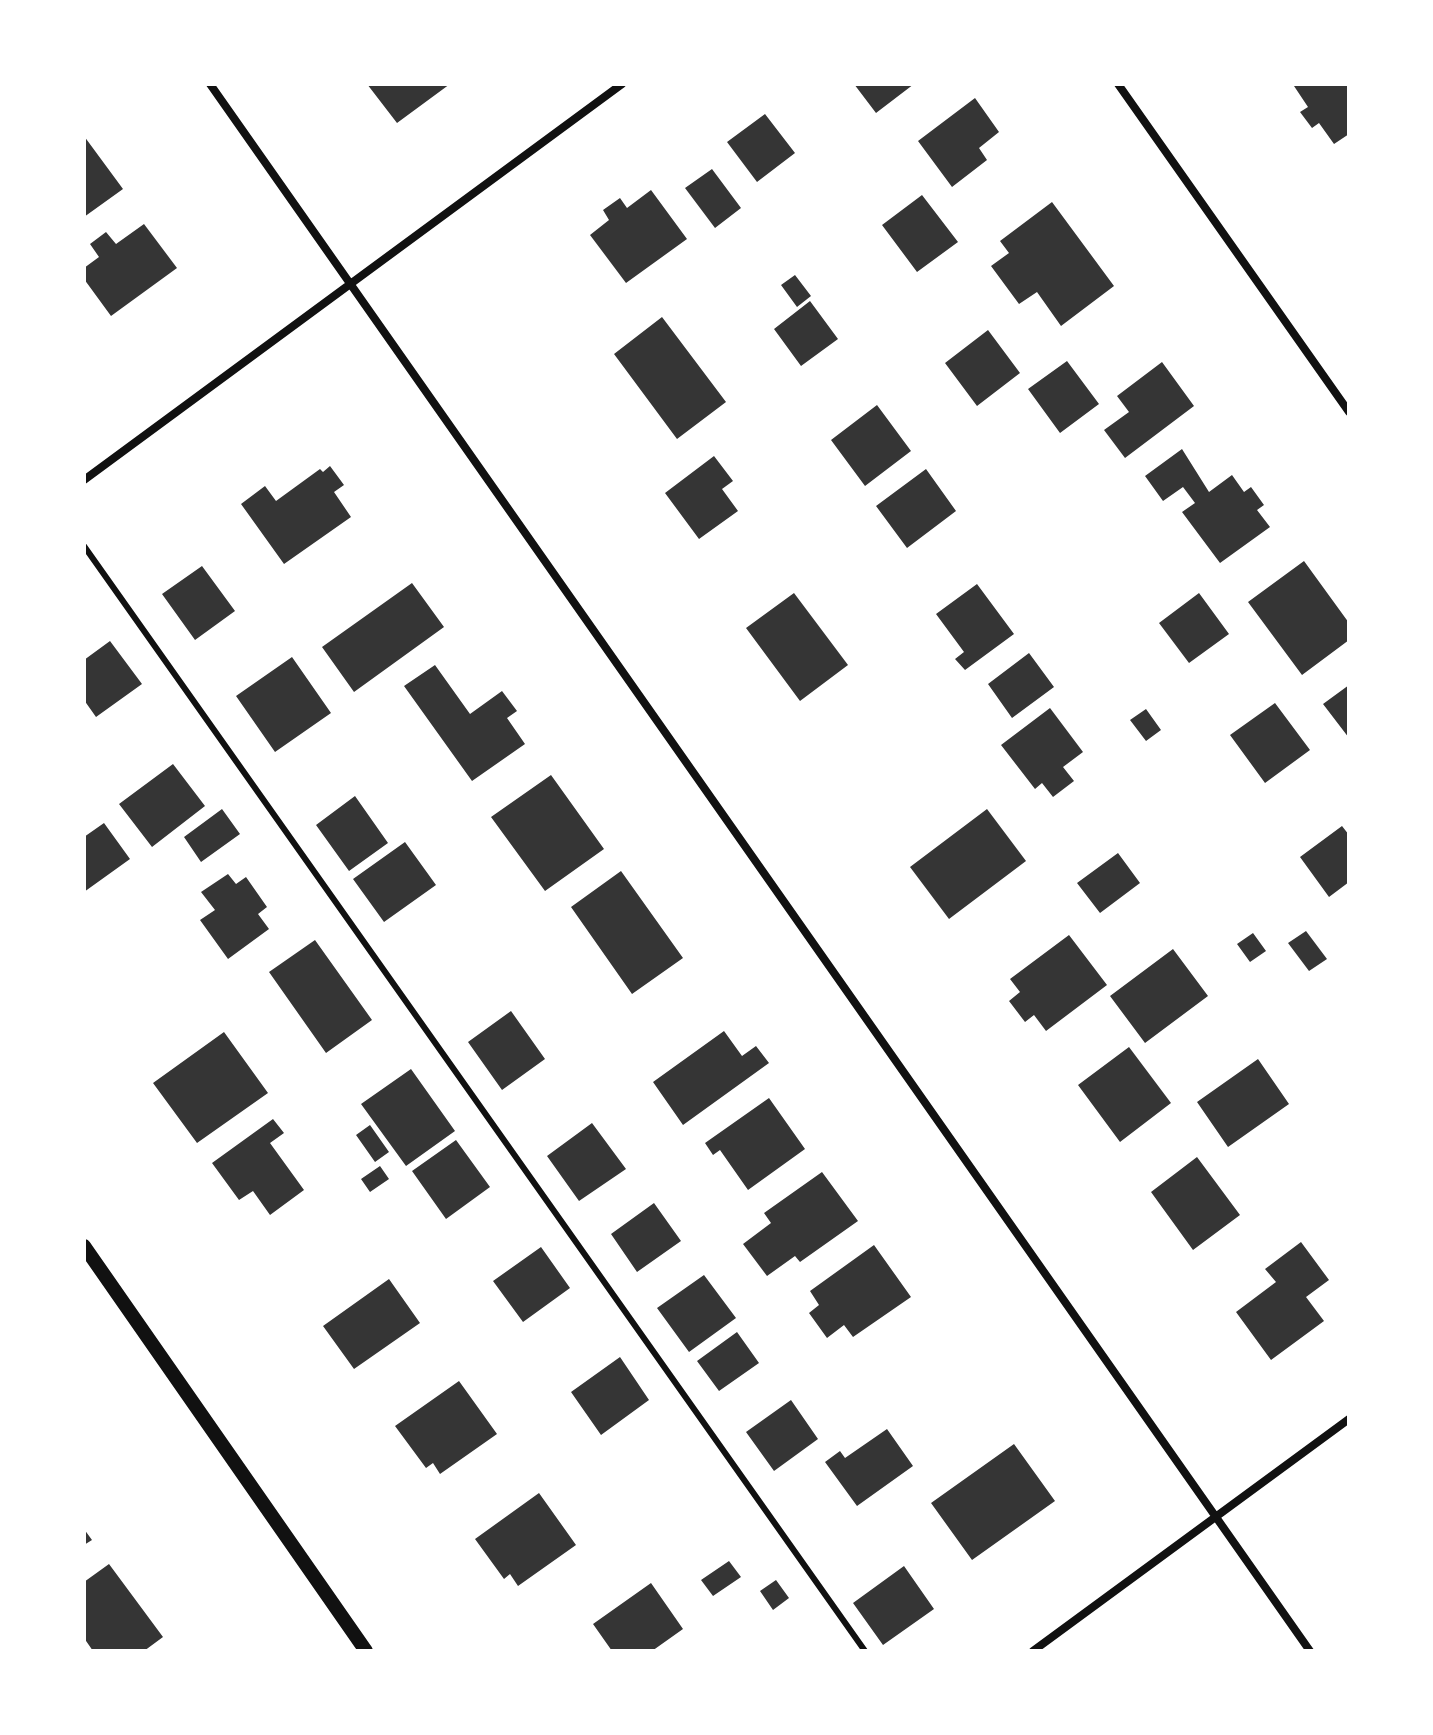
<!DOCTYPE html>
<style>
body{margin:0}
#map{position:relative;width:1433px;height:1735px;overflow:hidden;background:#fff;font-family:"Source Sans 3",sans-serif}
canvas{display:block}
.frame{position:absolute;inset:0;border:86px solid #fff;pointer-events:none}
</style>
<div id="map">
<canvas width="1433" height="1735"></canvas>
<div class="frame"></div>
</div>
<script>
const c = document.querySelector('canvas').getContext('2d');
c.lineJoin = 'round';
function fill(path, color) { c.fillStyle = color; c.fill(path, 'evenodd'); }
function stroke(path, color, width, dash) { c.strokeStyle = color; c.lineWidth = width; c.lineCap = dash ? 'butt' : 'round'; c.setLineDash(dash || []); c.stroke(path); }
fill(new Path2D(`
 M 367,84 L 450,84 L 397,123 Z
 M 854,84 L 914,84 L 876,113 Z
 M 1297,84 L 1349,84 L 1349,134 L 1334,144 L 1319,123 L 1312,128 L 1300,112 L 1308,107 L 1294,86 Z
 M 975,98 L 999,132 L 979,148 L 987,160 L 952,187 L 918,141 Z
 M 765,114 L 795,153 L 757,182 L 727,142 Z
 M 84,136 L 123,189 L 84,217 Z
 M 712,169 L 741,208 L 715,228 L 685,188 Z
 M 651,190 L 687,239 L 626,283 L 590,235 L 609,220 L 603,210 L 620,198 L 627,208 Z
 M 922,195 L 958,242 L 917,272 L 882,225 Z
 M 1052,202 L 1114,286 L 1061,326 L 1037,292 L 1019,304 L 991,266 L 1009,253 L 1000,241 Z
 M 144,224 L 177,268 L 111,316 L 84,279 L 84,268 L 99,257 L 90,244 L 106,232 L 116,244 Z
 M 795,275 L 811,296 L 797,307 L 781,285 Z
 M 810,301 L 838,339 L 801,366 L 774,329 Z
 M 662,317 L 726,402 L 677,439 L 614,354 Z
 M 988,330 L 1020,373 L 977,406 L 945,363 Z
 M 1067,361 L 1099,404 L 1060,433 L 1028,389 Z
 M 1162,362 L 1194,406 L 1125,458 L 1104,430 L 1129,412 L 1117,396 Z
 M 877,405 L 911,451 L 865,486 L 831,440 Z
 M 1182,449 L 1209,492 L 1232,475 L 1244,492 L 1251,487 L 1264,505 L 1257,510 L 1270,527 L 1220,563 L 1182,512 L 1195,503 L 1183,487 L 1163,501 L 1145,476 Z
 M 714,456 L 733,481 L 722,489 L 738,511 L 699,539 L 665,493 Z
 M 330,466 L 344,485 L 334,492 L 351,517 L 284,564 L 241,504 L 265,486 L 276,501 L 320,469 L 323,472 Z
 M 926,469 L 956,511 L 907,548 L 876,506 Z
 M 1304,561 L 1349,623 L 1349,640 L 1302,675 L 1248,602 Z
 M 202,566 L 235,611 L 195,640 L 162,594 Z
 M 412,583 L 444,627 L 354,692 L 322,647 Z
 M 977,584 L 1014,634 L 965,670 L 955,659 L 964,652 L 936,614 Z
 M 794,593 L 848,665 L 800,701 L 746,628 Z
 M 1199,593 L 1229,634 L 1189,663 L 1159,623 Z
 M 110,641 L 142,684 L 96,717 L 84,700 L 84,660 Z
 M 1029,653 L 1054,687 L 1012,718 L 988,684 Z
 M 292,657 L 331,713 L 275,752 L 236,696 Z
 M 435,665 L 470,714 L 502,691 L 517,711 L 507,718 L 525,744 L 472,781 L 404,686 Z
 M 1349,685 L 1349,738 L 1323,704 Z
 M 1275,703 L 1310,750 L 1265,783 L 1230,735 Z
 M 1050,708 L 1083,752 L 1063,767 L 1074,781 L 1053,797 L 1042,783 L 1035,789 L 1001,745 Z
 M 1146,709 L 1161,730 L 1146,741 L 1130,720 Z
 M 173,764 L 205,806 L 152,847 L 119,804 Z
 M 551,775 L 604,849 L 545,891 L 491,817 Z
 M 355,796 L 388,843 L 349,871 L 316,825 Z
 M 222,809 L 240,834 L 201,862 L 184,837 Z
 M 987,809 L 1026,861 L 949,919 L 910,867 Z
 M 104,823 L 130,859 L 84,892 L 84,837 Z
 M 1342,826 L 1349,835 L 1349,882 L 1329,897 L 1300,857 Z
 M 405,842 L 436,885 L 384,922 L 353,879 Z
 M 1118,853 L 1140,883 L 1100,913 L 1077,883 Z
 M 621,871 L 683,958 L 632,994 L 571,907 Z
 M 228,874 L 236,884 L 246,877 L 267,907 L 258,914 L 269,929 L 228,959 L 200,920 L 215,910 L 201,892 Z
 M 1306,931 L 1327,959 L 1309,971 L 1288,943 Z
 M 1253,933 L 1266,951 L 1250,962 L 1237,944 Z
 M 1069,935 L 1107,985 L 1046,1031 L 1034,1015 L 1025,1022 L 1009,1001 L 1020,992 L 1010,979 Z
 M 315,940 L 372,1020 L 326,1053 L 269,972 Z
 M 1173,949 L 1208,996 L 1145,1043 L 1110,996 Z
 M 511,1011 L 545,1059 L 502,1090 L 468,1042 Z
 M 724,1031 L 742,1056 L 756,1046 L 769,1063 L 683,1125 L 653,1082 Z
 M 224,1032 L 268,1093 L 197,1143 L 153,1083 Z
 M 1129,1047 L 1171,1103 L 1120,1142 L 1078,1085 Z
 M 1258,1059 L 1289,1104 L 1228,1147 L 1197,1102 Z
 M 411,1069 L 455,1131 L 406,1166 L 361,1104 Z
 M 769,1098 L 805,1149 L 748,1190 L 720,1150 L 713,1155 L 705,1143 Z
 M 273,1119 L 284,1133 L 270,1143 L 304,1190 L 270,1215 L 253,1191 L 239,1200 L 212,1163 Z
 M 592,1123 L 626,1169 L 579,1201 L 547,1156 Z
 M 370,1125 L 389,1152 L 375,1162 L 356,1135 Z
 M 456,1140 L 490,1187 L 446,1219 L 412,1171 Z
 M 1197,1157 L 1240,1215 L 1193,1250 L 1151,1192 Z
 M 380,1166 L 389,1179 L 370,1192 L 361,1179 Z
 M 822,1172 L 858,1221 L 800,1262 L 795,1256 L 767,1276 L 743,1244 L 771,1223 L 764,1213 Z
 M 654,1203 L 681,1241 L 637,1272 L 611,1234 Z
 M 1301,1242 L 1329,1280 L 1306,1297 L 1324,1321 L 1271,1360 L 1236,1312 L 1276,1282 L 1265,1269 Z
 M 874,1245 L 911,1297 L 853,1337 L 844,1325 L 827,1338 L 809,1313 L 819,1305 L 810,1291 Z
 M 541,1247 L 570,1288 L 523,1322 L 493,1281 Z
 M 704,1275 L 736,1318 L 689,1352 L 657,1308 Z
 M 389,1279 L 420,1323 L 354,1369 L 323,1326 Z
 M 737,1332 L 759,1363 L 719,1391 L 697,1361 Z
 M 620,1357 L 649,1400 L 601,1435 L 571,1392 Z
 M 459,1381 L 497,1434 L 440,1474 L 433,1463 L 426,1468 L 395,1426 Z
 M 791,1400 L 818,1439 L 774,1471 L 746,1432 Z
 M 887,1429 L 913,1466 L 857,1506 L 825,1462 L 840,1451 L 845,1458 Z
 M 1014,1444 L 1055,1501 L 972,1560 L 931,1503 Z
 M 539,1493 L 576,1545 L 518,1586 L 510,1574 L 504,1579 L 475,1539 Z
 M 84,1529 L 92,1540 L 84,1545 Z
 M 729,1561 L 741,1577 L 713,1596 L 701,1580 Z
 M 109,1564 L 163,1637 L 144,1651 L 93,1651 L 84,1638 L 84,1582 Z
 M 904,1566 L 934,1609 L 883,1645 L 853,1603 Z
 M 776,1580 L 789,1598 L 773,1610 L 760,1591 Z
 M 651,1583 L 683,1629 L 652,1651 L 612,1651 L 593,1624 Z`), '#353535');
stroke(new Path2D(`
 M 84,546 L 865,1651`), '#111', 6);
stroke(new Path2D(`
 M 210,84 L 1310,1651
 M 1118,84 L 1349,412
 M 84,480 L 622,84
 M 1033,1651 L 1349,1419`), '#111', 8);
stroke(new Path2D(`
 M 84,1246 L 366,1651`), '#111', 14);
</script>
